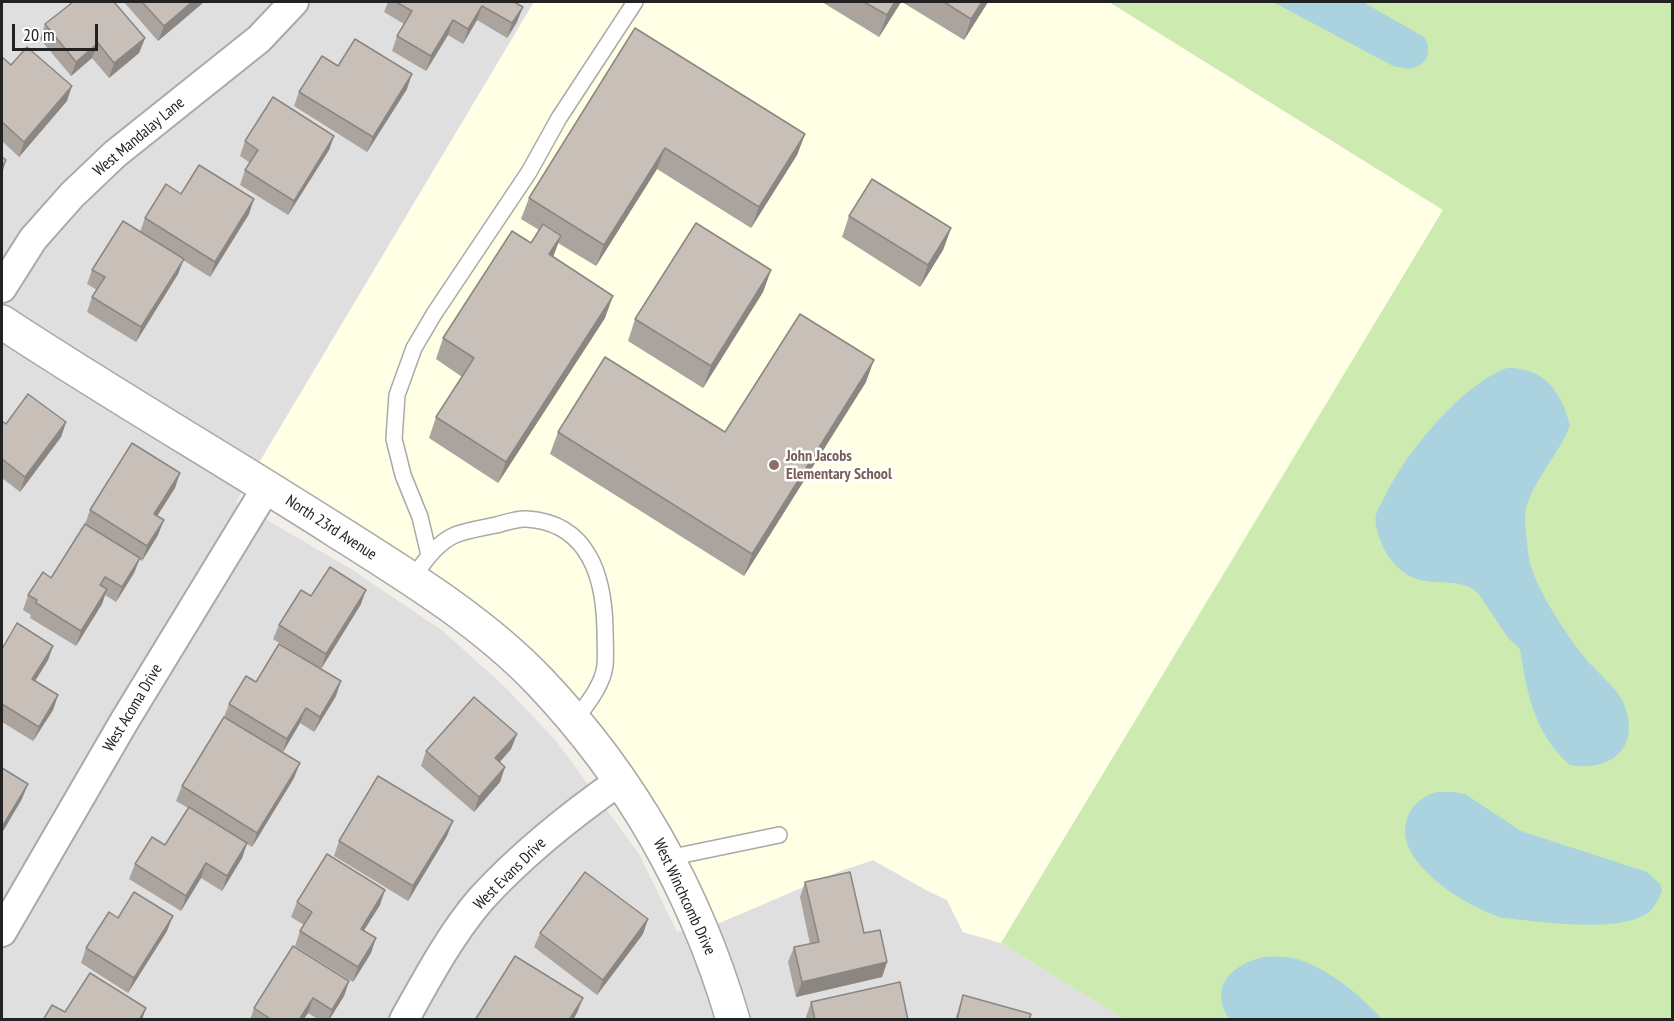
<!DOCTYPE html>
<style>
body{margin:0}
#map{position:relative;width:1674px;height:1021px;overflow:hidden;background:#f2efe9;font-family:"PT Sans Narrow",sans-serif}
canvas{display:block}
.frame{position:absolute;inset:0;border:3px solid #222;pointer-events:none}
.scale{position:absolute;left:12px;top:24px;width:86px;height:27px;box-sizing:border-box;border:3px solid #222;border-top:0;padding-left:8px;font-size:18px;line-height:21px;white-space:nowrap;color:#222;-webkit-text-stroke:4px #fff;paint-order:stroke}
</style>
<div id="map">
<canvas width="1674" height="1021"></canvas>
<div class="frame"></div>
<div class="scale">20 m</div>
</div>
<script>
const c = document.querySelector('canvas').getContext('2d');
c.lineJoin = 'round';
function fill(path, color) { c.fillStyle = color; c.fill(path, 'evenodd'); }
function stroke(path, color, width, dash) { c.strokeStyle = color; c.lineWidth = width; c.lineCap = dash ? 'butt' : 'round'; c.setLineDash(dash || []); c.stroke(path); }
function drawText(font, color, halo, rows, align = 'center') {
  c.font = font + ' "PT Sans Narrow",sans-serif'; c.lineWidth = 5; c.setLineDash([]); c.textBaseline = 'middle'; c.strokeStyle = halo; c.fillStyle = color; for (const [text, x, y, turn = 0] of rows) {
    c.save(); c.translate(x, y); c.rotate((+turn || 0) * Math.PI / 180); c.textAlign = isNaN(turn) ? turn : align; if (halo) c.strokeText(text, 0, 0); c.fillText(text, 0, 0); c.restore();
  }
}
fill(new Path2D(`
 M 2,2 L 534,2 L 236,502 L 351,569 L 443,631 L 507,689 L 556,741 L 639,854 L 677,932 L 739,915 L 838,872 L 873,860 L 928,891 L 947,900 L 963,932 L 1001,943 L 1124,1019 L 2,1020 Z`), '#e0dfdf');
fill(new Path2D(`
 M 534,2 L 1109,2 L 1443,210 L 1001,943 L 963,932 L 947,900 L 928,891 L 873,860 L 838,872 L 703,930 L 539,682 L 251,476 Z`), '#ffffe5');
fill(new Path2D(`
 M 1109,2 L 1672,2 L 1672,1019 L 1124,1019 L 1001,943 L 1443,210 Z`), '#cdebb0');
fill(new Path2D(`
 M 1273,2 L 1363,2 L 1424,37 C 1432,49 1429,64 1413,68 C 1407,70 1399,67 1393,66 Z
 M 1507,368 C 1544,367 1562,392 1570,426 C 1559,453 1538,475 1528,502 C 1522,516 1527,537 1528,552 C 1530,581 1567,636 1586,659 C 1598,674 1616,686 1624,704 C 1641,747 1612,772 1570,765 C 1534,733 1527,694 1520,649 L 1509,639 L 1478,593 C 1452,570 1419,599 1389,557 C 1383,549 1373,525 1376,515 C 1378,508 1383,500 1386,494 C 1408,451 1461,385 1507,368 Z
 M 1436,792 L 1454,792 L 1465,794 L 1521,831 L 1647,872 L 1660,884 L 1662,891 C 1659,897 1656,906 1650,911 C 1623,935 1538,921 1503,918 C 1469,908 1392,863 1407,819 C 1411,805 1422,797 1436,792 Z
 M 1263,957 C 1274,957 1286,956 1297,959 C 1329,969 1360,995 1382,1019 L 1229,1019 C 1208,986 1232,965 1263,957 Z`), '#aad3df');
const service = new Path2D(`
 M 429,555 L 420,517 L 403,475 L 394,439 L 397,395 L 414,348 L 434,314 L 529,172 L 559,118 L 635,2
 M 411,580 C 423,564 436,543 455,535 C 467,530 483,528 496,525 C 505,523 517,518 527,519 C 589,523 604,577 605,629 C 605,641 606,654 605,666 C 602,687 586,705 574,722
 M 668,858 L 779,835`);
const minor = new Path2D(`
 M 2,288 L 33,239 L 72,195 L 115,154 L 259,39 L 294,2
 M 2,932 L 125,720 L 267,487
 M 404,1020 C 427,979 450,935 481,899 C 522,854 571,815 621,780`);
const tertiary = new Path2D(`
 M 2,322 C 111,394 224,459 335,530 C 406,575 482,621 540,682 C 631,778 696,893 733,1020`);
stroke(service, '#a9a9a9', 18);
stroke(minor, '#a9a9a9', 32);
stroke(tertiary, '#a9a9a9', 36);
stroke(service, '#fff', 15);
stroke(minor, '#fff', 28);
stroke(tertiary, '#fff', 33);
fill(new Path2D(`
 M 124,2 L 204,2 L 158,41 Z
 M 388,2 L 514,2 L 517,22 L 507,38 L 477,20 L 463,44 L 448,35 L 426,71 L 392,51 L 397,36 L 404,24 L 384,12 Z
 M 822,2 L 901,2 L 879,37 Z
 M 902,2 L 988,2 L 964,40 Z
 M 45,24 L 145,38 L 139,53 L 109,78 L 92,58 L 71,76 L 40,39 Z
 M 635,28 L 805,134 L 797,155 L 751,228 L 657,169 L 596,266 L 558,243 L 553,257 L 605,318 L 498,483 L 429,438 L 436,417 L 462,377 L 436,359 L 443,338 L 531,243 L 539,230 L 521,219 L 529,198 Z
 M 2,57 L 11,65 L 67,101 L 19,157 L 2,141 Z
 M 407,89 L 367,152 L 294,106 L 299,92 Z
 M 334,136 L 329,150 L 288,215 L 240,185 L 245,170 L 250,163 L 240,156 L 245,141 Z
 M 181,194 L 249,214 L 210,277 L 183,260 L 178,274 L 136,342 L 87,312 L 92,297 L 97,290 L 87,284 L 92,270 L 140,232 L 145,218 Z
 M 849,216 L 951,228 L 943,250 L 920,287 L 842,237 Z
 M 771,270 L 763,292 L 703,388 L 628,341 L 635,319 Z
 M 866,382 L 744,576 L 550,454 L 558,432 L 725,432 Z
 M 2,421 L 6,424 L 66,422 L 61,437 L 20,492 L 2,478 Z
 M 175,488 L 157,516 L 158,535 L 142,561 L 139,559 L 134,573 L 116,602 L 105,595 L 102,604 L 76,646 L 30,618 L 31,615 L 23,610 L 28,595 L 51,578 L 85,524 L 90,510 Z
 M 311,596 L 361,604 L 321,669 L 273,639 L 279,625 Z
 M 53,646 L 48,660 L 35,681 L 58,695 L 53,710 L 33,741 L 2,722 L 2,649 Z
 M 256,682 L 336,696 L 314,732 L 300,723 L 282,752 L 294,778 L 252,847 L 247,844 L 242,858 L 222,891 L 201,878 L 181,911 L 129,879 L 135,864 L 165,845 L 188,808 L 176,801 L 182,786 L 224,717 L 229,704 Z
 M 517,734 L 511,749 L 500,762 L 505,767 L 500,782 L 474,812 L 421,766 L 426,751 Z
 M 447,836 L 408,901 L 334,856 L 339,841 Z
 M 805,882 L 864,933 L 887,962 L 882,977 L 796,997 L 788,962 L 794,947 L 810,944 L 800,897 Z
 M 297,902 L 380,905 L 364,930 L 371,953 L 353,982 L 295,946 L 300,931 L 304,925 L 291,917 Z
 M 118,918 L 167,931 L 128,993 L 81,963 L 86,948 Z
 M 540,933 L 643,934 L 597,995 L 534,947 Z
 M 349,981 L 344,996 L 329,1020 L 319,1020 L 308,1013 L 303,1020 L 250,1020 L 254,1008 Z
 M 963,995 L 1029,1020 L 955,1020 Z
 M 811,1002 L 908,1020 L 806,1020 L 806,1017 Z`), '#aba49e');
fill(new Path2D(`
 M 192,2 L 204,2 L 158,41 L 164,26 Z
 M 895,2 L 901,2 L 879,37 L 887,15 Z
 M 982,2 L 988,2 L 964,40 L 971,19 Z
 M 482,6 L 477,20 L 463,44 L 468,29 Z
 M 523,7 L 517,22 L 507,38 L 512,23 Z
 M 453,20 L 448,35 L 426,71 L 431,56 Z
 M 145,38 L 139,53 L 109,78 L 114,63 Z
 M 98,43 L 92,58 L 71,76 L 76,62 Z
 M 412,74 L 407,89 L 367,152 L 373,137 Z
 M 72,86 L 67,101 L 19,157 L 24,142 Z
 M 805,134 L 797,155 L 751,228 L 759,207 Z
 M 334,136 L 329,150 L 288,215 L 294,201 Z
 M 665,148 L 657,169 L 596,266 L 604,245 Z
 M 6,160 L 2,174 L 2,167 Z
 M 254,199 L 249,214 L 210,277 L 215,262 Z
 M 951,228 L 943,250 L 920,287 L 928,265 Z
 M 561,236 L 553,257 L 549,254 Z
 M 184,259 L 178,274 L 136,342 L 141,327 Z
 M 771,270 L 763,292 L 703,388 L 711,366 Z
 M 613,296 L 605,318 L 498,483 L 506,462 Z
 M 874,360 L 866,382 L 744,576 L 752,554 Z
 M 66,422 L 61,437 L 20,492 L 25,477 Z
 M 180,473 L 175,488 L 149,529 L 154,514 Z
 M 164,520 L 158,535 L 142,561 L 147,546 Z
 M 140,558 L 134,573 L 116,602 L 122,587 Z
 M 107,589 L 102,604 L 76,646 L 81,631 Z
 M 366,590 L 361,604 L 321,669 L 326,654 Z
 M 53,646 L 48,660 L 27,694 L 32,679 Z
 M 341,681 L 336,696 L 314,732 L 320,717 Z
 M 58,695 L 53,710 L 33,741 L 39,727 Z
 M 306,708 L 300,723 L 282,754 L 287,739 Z
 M 517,734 L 511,749 L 490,773 L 495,758 Z
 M 300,763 L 294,778 L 252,847 L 257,833 Z
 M 505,767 L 500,782 L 474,812 L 479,797 Z
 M 28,784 L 22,799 L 2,833 L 2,827 Z
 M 453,821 L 447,836 L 408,901 L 413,886 Z
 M 247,843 L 242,858 L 222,891 L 227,876 Z
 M 206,863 L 201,878 L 181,911 L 186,896 Z
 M 385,890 L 380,905 L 356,943 L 361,929 Z
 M 173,916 L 167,931 L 128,993 L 134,978 Z
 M 648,919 L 643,934 L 597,995 L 603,980 Z
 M 376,938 L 371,953 L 353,982 L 358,967 Z
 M 887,962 L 882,977 L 796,997 L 802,982 Z
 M 349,981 L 344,996 L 329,1020 L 328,1020 L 332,1010 Z
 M 313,998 L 308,1013 L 303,1020 L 299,1020 Z
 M 583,998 L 577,1013 L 573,1020 L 569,1020 Z
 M 146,1008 L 142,1020 L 139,1020 Z`), '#8b8681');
const building = new Path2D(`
 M 73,2 L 114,2 L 145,38 L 114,63 L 98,43 L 76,62 L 45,24 Z
 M 142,2 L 192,2 L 164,26 Z
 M 396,2 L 514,2 L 523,7 L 512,23 L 482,6 L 468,29 L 453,20 L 431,56 L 397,36 L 412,11 Z
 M 864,2 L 895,2 L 887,15 Z
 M 944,2 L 982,2 L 971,19 Z
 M 635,28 L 805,134 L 759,207 L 665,148 L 604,245 L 529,198 Z
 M 355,39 L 412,74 L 373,137 L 299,92 L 322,56 L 338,66 Z
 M 27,47 L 72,86 L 24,142 L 2,122 L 2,57 L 11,65 Z
 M 273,97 L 334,136 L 294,201 L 245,170 L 258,150 L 245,141 Z
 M 2,157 L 6,160 L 2,167 Z
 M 199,165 L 254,199 L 215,262 L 145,218 L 166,184 L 181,194 Z
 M 872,179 L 951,228 L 928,265 L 849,216 Z
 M 123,221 L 184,259 L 141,327 L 92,297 L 105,277 L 92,270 Z
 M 696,223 L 771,270 L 711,366 L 635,319 Z
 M 543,224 L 561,236 L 549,254 L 613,296 L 506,462 L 436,417 L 474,358 L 443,338 L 512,231 L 531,243 Z
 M 800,314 L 874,360 L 752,554 L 558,432 L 605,357 L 725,432 Z
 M 28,394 L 66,422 L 25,477 L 2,459 L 2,421 L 6,424 Z
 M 132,443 L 180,473 L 154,514 L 164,520 L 147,546 L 90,510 Z
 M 85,524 L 140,558 L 122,587 L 105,577 L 100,585 L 107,589 L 81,631 L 36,603 L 37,600 L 28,595 L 43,572 L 51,578 Z
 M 330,567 L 366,590 L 326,654 L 279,625 L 301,590 L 311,596 Z
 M 17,623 L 53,646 L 32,679 L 58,695 L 39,727 L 2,704 L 2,649 Z
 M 279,644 L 341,681 L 320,717 L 306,708 L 287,739 L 229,704 L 246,676 L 256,682 Z
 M 474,697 L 517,734 L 495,758 L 505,767 L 479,797 L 426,751 Z
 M 224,717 L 300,763 L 257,833 L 182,786 Z
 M 2,768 L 28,784 L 2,827 Z
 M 378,776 L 453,821 L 413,886 L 339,841 Z
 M 189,807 L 247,843 L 227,876 L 206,863 L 186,896 L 135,864 L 152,837 L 165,845 Z
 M 327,854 L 385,890 L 361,929 L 376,938 L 358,967 L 300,931 L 312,912 L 297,902 Z
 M 585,872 L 648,919 L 603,980 L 540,933 Z
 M 850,872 L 864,933 L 880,930 L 887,962 L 802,982 L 794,947 L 819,942 L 805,882 Z
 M 134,892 L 173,916 L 134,978 L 86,948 L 109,912 L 118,918 Z
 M 293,946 L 349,981 L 332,1010 L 313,998 L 299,1020 L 272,1020 L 254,1008 Z
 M 515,956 L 583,998 L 569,1020 L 475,1020 Z
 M 90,973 L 146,1008 L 139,1020 L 43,1020 L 52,1005 L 65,1012 Z
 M 900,982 L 908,1020 L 815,1020 L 811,1002 Z
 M 963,995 L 1031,1014 L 1029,1020 L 957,1020 Z`);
fill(building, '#c7bfb8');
stroke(building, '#8b8681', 1.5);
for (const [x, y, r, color] of [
 [774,465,6,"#8d6e63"]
]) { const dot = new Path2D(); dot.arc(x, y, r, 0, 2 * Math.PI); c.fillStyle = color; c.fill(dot); stroke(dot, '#fff', 2); }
drawText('16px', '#222', '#fff', [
 ["West Mandalay Lane",139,137,-40],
 ["North 23rd Avenue",331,528,33],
 ["West Acoma Drive",133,708,-59],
 ["West Evans Drive",510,874,-45],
 ["West Winchcomb Drive",684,897,65]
]);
drawText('bold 16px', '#785e54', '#fff', [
 ["John Jacobs",786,456],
 ["Elementary School",786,474]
], 'left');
</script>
